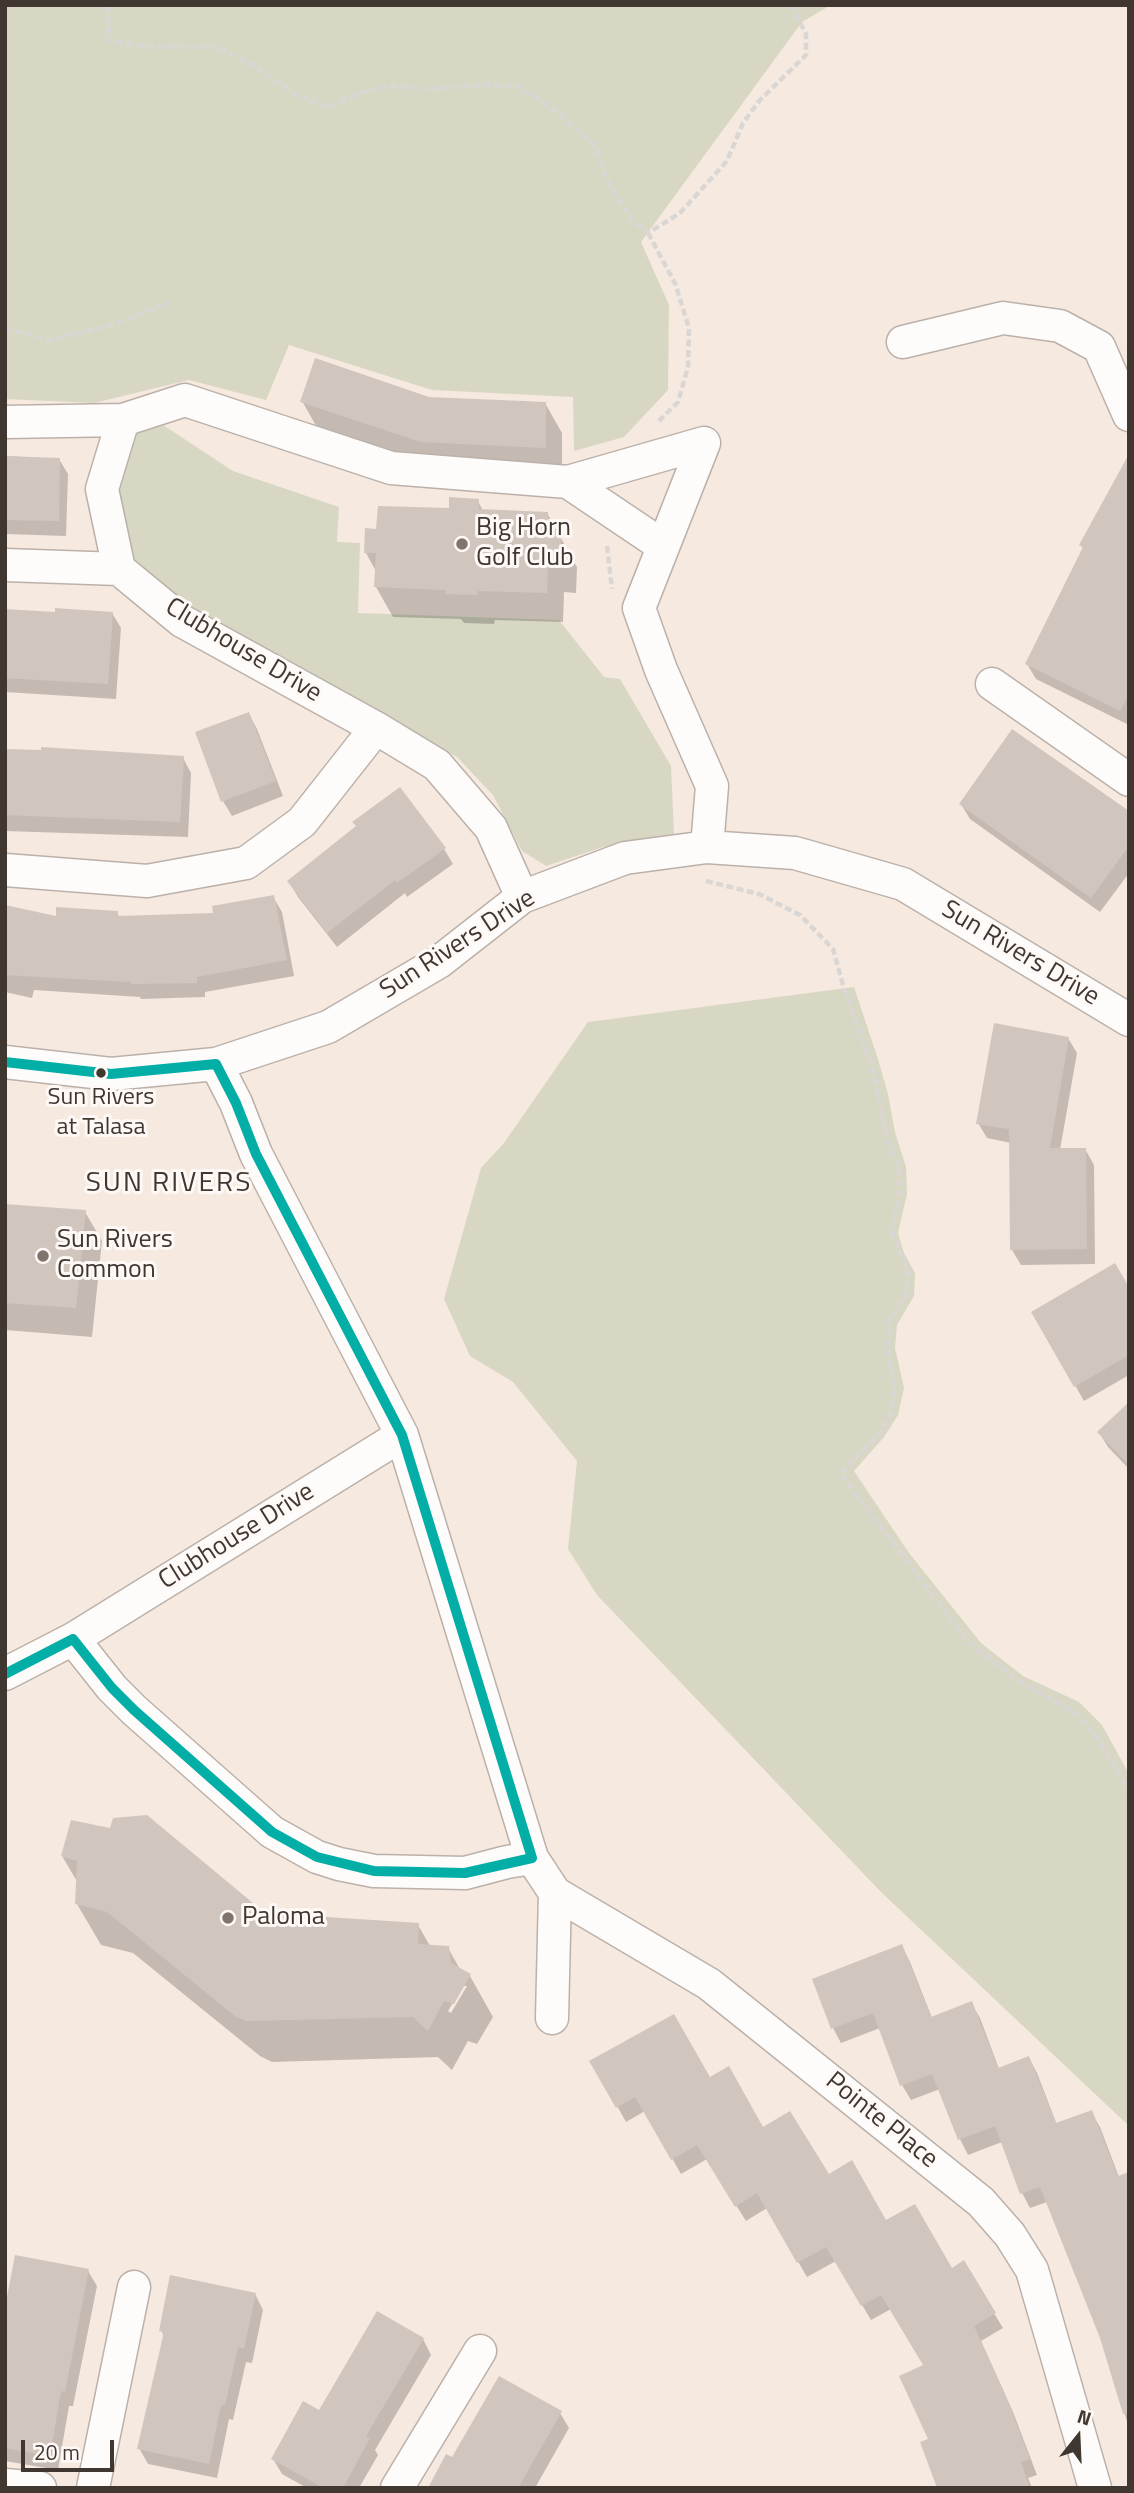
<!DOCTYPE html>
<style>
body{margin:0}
#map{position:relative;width:1134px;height:2493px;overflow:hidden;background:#f6e9df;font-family:"Titillium Web",sans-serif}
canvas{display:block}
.frame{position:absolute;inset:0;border:7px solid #3f3730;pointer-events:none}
.north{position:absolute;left:1043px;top:2402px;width:70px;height:70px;-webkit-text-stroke:5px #fef9f6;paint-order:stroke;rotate:18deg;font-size:19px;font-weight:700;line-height:28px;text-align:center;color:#3f3730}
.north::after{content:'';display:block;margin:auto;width:24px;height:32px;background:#3f3730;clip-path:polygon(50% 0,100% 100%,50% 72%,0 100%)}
.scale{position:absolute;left:21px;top:2440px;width:93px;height:32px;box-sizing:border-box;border:4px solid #3f3730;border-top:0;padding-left:9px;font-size:21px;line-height:24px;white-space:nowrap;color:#3f3730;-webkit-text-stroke:5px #fef9f6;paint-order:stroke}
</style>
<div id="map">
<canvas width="1134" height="2493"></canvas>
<div class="frame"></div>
<div class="north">N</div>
<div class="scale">20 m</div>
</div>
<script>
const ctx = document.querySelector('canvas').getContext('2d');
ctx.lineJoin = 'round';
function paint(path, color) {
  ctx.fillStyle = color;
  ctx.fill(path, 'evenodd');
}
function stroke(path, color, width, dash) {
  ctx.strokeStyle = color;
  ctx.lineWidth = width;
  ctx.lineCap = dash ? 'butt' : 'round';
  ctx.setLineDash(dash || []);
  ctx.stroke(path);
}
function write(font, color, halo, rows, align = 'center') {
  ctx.font = font + ' "Titillium Web",sans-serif';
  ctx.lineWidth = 6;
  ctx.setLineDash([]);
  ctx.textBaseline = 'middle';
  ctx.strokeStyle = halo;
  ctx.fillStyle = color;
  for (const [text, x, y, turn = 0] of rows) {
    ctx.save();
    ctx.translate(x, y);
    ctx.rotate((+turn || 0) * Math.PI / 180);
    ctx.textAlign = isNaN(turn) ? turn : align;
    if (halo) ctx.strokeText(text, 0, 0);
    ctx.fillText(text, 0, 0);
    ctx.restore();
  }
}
paint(new Path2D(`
 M5 5H831L802 22 641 242 669 305 668 390 624 437 574 451 573 397 432 390 289 345 266 400 189 380 94 403 5 399Z
 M157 421 233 471 339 507 337 542 360 543 358 613 559 620 604 677 620 679 671 766 674 834 603 847 546 866 522 851 493 795 457 757 195 614 131 560 114 509 120 462 131 436Z
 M854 987 878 1059 888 1094 895 1132 906 1167 907 1194 898 1233 904 1253 915 1273 914 1296 897 1325 895 1348 904 1388 898 1415 884 1437 854 1471 909 1553 981 1643 1023 1676 1079 1702 1102 1725 1129 1774V2126L881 1892 597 1595 568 1549 577 1461 513 1382 470 1356 444 1299 481 1168 504 1143 588 1022Z`), '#d8d7c4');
paint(new Path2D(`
 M428 399 545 403 562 433V477L439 471 319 431 302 401Z
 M5 456 59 459 68 474 66 536 5 534Z
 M1129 464V725L1036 679 1027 664 1084 550 1081 545Z
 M478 501 483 511 547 513 577 567 576 593 564 592 563 622 495 620 494 624 464 623 461 619 393 617 376 587 377 573 366 553 367 530 378 531Z
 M5 610 56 614 112 613 121 628 116 699 5 692Z
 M249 714 257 729 283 796 232 816 223 801Z
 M5 751 183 758 191 773 188 837 5 831Z
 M961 804 1129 813V873L1100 912 970 819Z
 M444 849 453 864 407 897 405 893 337 947 298 897 289 882Z
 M273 897 282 912 294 976 205 992V997L141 999 140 997 34 990 32 998 5 992V906L57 918 117 912 120 918 216 915Z
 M1068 1038 1077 1053 1060 1150 1085 1149 1094 1165 1095 1264 1021 1265 1012 1250 1011 1143 987 1138 978 1123Z
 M5 1206 85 1212 102 1241 92 1337 5 1330Z
 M1129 1291V1375L1084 1401 1033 1312Z
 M1129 1404V1469L1108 1447 1099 1432Z
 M62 1856 265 1915 418 1925 430 1946 448 1948 461 1971 470 1976 493 2017 477 2044 468 2041 452 2070 438 2057 272 2062 260 2056 133 1953 101 1945 77 1904 78 1883ZM463 1986H467L451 2013 448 2011Z
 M902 1947 910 1962 932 2018 971 2003 980 2018 999 2069 1029 2058 1037 2073 1057 2125 1091 2112 1100 2127 1119 2177 1129 2174V2428L1101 2338 1047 2202 1030 2208 1022 2193 1002 2142 968 2155 960 2139 940 2089 911 2100 902 2085 880 2028 841 2043 833 2028Z
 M592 2061 709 2079 763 2129 951 2270 963 2263 1003 2328 981 2341 1013 2412 1037 2475 1028 2478 1032 2488H939L930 2440 925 2366 891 2309 871 2320 836 2261 807 2277 767 2208 746 2221 707 2159 681 2174 645 2111 626 2122Z
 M88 2271 97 2286 73 2406H69L58 2470 5 2461V2310Z
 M255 2294 263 2310 252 2363 246 2362 233 2420 229 2419 217 2478 148 2464 139 2448 164 2336 161 2330Z
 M423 2339 431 2355 375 2450 378 2455 359 2488H307L282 2474 273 2459 319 2412Z
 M560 2413 569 2428 535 2488H430L453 2459Z`), '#0003');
paint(new Path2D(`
 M315 358 429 397 546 402V448L421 442 300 402Z
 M1129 454V694L1120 711 1025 664 1083 547 1079 545Z
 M5 456 60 458 59 521 5 520Z
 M449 497 479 499V509L548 512V535H561L560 564 548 563 547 593 478 591V595L445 594 446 590 374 587 376 553H364L365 528 376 529 378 506 449 508Z
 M55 608 113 612 108 684 5 678V609L55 612Z
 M249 712 276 781 221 802 195 732Z
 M1012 729 1129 811V846L1091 898 959 804Z
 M41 747 184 756 180 822 5 815V749L41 750Z
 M400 787 446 848 397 883 395 880 327 933 287 881 356 826 352 822Z
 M274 895 287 960 197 977V983L131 984V982L5 975V905L56 916V907L118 911V916L213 913 212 906Z
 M994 1023 1069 1037 1050 1148H1086L1087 1249 1010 1250 1009 1129 976 1124Z
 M5 1204 86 1210 76 1308 5 1303Z
 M1115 1263 1129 1287V1355L1074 1387 1031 1312Z
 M1129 1402V1465L1097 1432Z
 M147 1815 265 1913 419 1923 418 1944 449 1946 451 1963 471 1974 454 2004 444 2001 428 2031 413 2017 247 2021 235 2016 107 1912 75 1904 77 1861 61 1856 71 1820 110 1828 113 1818Z
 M902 1944 931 2017 972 2001 998 2068 1029 2056 1056 2123 1092 2110 1118 2176 1129 2172V2413L1123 2414 1100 2338 1040 2187 1020 2194 995 2126 958 2140 932 2074 900 2086 873 2013 831 2029 812 1979Z
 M674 2014 710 2077 729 2066 763 2127 790 2111 829 2174 852 2160 886 2220 915 2204 952 2268 964 2260 996 2313 974 2326 1005 2394 1030 2459 1021 2462 1030 2488H937L920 2442 928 2439 899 2376 923 2365 881 2295 861 2306 826 2247 797 2263 757 2193 735 2207 697 2145 671 2160 635 2097 616 2108 589 2061Z
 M15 2255 89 2269 65 2392 61 2391 50 2456 5 2448V2307Z
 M170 2275 256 2293 244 2348 238 2347 225 2405H221L209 2464 137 2449 164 2332 159 2331Z
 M377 2311 424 2338 366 2436 370 2438 343 2488H324L271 2459 303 2401 319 2410Z
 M499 2376 562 2411 518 2488H428L446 2454 452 2457Z`), '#d1c6be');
const minor = new Path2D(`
 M903 342 1003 318 1060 326 1099 347 1129 415
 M123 420 102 489 119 569 182 621 376 728 437 765 491 828 522 897
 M5 422 123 420 185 400 391 468 568 482 704 443
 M704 443 639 608 661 670 712 786 707 847
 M568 482 663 546
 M5 565 119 569
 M992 684 1129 780
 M5 870 147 881 246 863 302 822 376 728
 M5 1062 111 1074 216 1064 328 1027 439 962 522 897 625 858 707 847 795 853 903 884 1129 1020
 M216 1064 236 1103 256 1154 402 1435 532 1858 555 1893 709 1984 981 2202 1010 2235 1032 2270 1095 2488
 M73 1639 112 1688 134 1710 272 1832 317 1857 339 1864 374 1871 465 1873 507 1862 532 1858
 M5 1674 73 1639 402 1435
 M552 2018 555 1893
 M5 2485 40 2488
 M93 2488 134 2287
 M397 2488 480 2351`);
stroke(minor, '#bbb1aa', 35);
stroke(new Path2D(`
 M108 5 109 40 149 47H217L257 67 295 94 330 107 359 93 390 86 429 89 482 85 517 86 557 112 593 143 609 184 632 220 648 233 680 213 727 161 743 123 760 100 806 55V34L791 5
 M648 233 675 283 689 328 688 367 678 402 658 422
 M5 329 49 340 116 324 170 302
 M607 546 612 589
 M706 881 759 894 800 915 833 949 843 985 871 1063 888 1142 899 1167V1195L892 1232 908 1273 906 1295 889 1322 888 1353 895 1391 890 1415 878 1436 840 1473 969 1643 1020 1682 1077 1714 1099 1741 1124 1782 1129 1786`), '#dad6d4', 4.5, [7, 3.5]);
stroke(minor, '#fefcfa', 32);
stroke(new Path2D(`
 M5 1062 111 1074 216 1064
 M216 1064 236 1103 256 1154 402 1435 532 1858
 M73 1639 112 1688 134 1710 272 1832 317 1857 374 1871 465 1873 532 1858
 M5 1674 73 1639`), '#03aea6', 10);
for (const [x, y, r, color] of [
 [462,544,7,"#7f756d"],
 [101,1073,6,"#3f3730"],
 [43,1256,7,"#7f756d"],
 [228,1918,7,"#7f756d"]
]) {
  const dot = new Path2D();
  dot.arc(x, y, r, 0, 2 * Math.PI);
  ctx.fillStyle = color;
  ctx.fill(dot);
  stroke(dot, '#fef9f6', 2.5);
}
write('24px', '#3f3730', '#fef9f6', [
 ["Sun Rivers",101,1098],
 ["at Talasa",101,1128]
]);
write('26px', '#3f3730', '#fef9f6', [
 ["Big Horn",476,529],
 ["Golf Club",476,559],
 ["Sun Rivers",57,1241],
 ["Common",57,1271],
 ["Paloma",242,1918]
], 'left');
write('26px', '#3f3730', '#fef9f6', [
 ["Clubhouse Drive",243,651,31],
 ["Sun Rivers Drive",458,945,-33],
 ["Sun Rivers Drive",1020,954,31],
 ["Clubhouse Drive",237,1537,-32],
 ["Pointe Place",881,2121,39]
]);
ctx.letterSpacing = '2px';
write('28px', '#3f3730', '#fef9f6', [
 ["SUN RIVERS",169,1184]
]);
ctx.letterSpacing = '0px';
</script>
